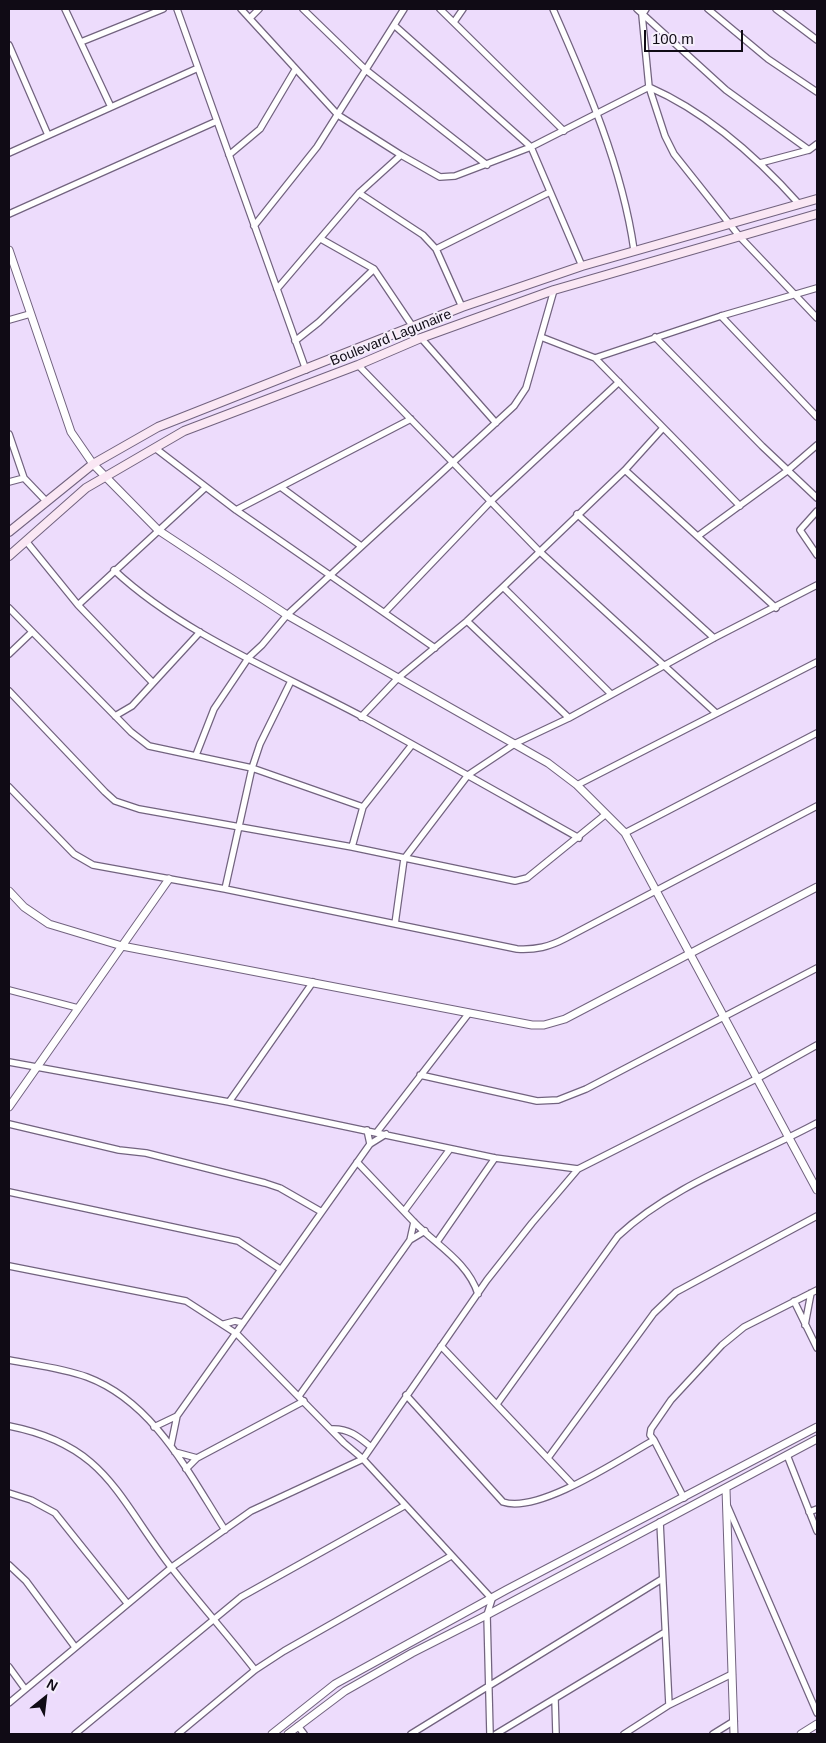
<!DOCTYPE html>
<style>
body{margin:0}
#map{position:relative;width:826px;height:1743px;overflow:hidden;background:#eddcfc;font-family:Helvetica,sans-serif}
canvas{display:block}
.frame{position:absolute;inset:0;border:10px solid #100b15;pointer-events:none}
.north{position:absolute;left:20px;top:1673px;width:50px;height:50px;-webkit-text-stroke:4px #f5eefb;paint-order:stroke;rotate:29deg;font-size:14px;font-weight:700;line-height:20px;text-align:center;color:#100b15}
.north::after{content:'';display:block;margin:auto;width:18px;height:22px;background:#100b15;clip-path:polygon(50% 0,100% 100%,50% 72%,0 100%)}
.scale{position:absolute;left:644px;top:30px;width:99px;height:22px;box-sizing:border-box;border:2px solid #100b15;border-top:0;padding-left:6px;font-size:15px;line-height:18px;white-space:nowrap;color:#100b15;-webkit-text-stroke:4px #f5eefb;paint-order:stroke}
</style>
<div id="map">
<canvas width="826" height="1743"></canvas>
<div class="frame"></div>
<div class="north">N</div>
<div class="scale">100 m</div>
</div>
<script>
const ctx = document.querySelector('canvas').getContext('2d');
ctx.lineJoin = 'round';
function stroke(path, color, width, dash) {
  ctx.strokeStyle = color;
  ctx.lineWidth = width;
  ctx.lineCap = dash ? 'butt' : 'round';
  ctx.setLineDash(dash || []);
  ctx.stroke(path);
}
function write(font, color, halo, rows, align = 'center') {
  ctx.font = font + ' Helvetica,sans-serif';
  ctx.lineWidth = 4;
  ctx.setLineDash([]);
  ctx.textBaseline = 'middle';
  ctx.strokeStyle = halo;
  ctx.fillStyle = color;
  for (const [text, x, y, turn = 0] of rows) {
    ctx.save();
    ctx.translate(x, y);
    ctx.rotate((+turn || 0) * Math.PI / 180);
    ctx.textAlign = isNaN(turn) ? turn : align;
    if (halo) ctx.strokeText(text, 0, 0);
    ctx.fillText(text, 0, 0);
    ctx.restore();
  }
}
const minor = new Path2D(`
 M65 9 111 107
 M177 9 306 370
 M241 9 338 115 401 155 440 177 455 176 531 147 649 87C706 112 758 158 799 204
 M303 9 366 70 487 165
 M440 9 564 131
 M553 9C587 86 622 166 634 250
 M637 9 726 90 809 150
 M646 9 642 15 649 87 665 136 674 154 740 237 817 318
 M708 9 768 59 817 92
 M776 9 817 40
 M250 18 259 9
 M454 22 463 9
 M394 25 531 147 582 266
 M81 42 163 9
 M9 45 48 135
 M9 153 198 68
 M229 155 260 129 295 70
 M760 163 809 150 817 144
 M359 193 423 235 436 249 462 307
 M9 214 217 121
 M254 226 317 147 404 9
 M321 239 374 269 413 327
 M436 249 550 192
 M277 289 359 193 401 155
 M721 316 817 417
 M9 320 30 314
 M541 337 595 358 740 506
 M655 337 762 446 817 498
 M421 338 496 423
 M295 341 319 322 374 269
 M595 358 721 316 817 288
 M358 365 539 551 716 713
 M9 434 24 478 46 501
 M155 448 236 510 435 648
 M625 470 776 608
 M9 482 24 478
 M282 488 361 546
 M236 510 411 419
 M817 511 800 530 817 555
 M577 514 714 638
 M698 536 787 471 817 445
 M26 541 78 605 153 683
 M114 570C181 633 280 673 361 716 434 756 506 797 579 838
 M503 587 611 694
 M78 605 206 487
 M9 608 131 732 149 746 252 768 363 807
 M385 612 491 501 619 382
 M467 621 569 718
 M9 654 32 632
 M9 691 105 792 115 801 139 809 352 847 515 881 527 878 606 814
 M115 716 132 706 200 632
 M361 717 398 678 467 621 503 587 625 470 663 428
 M196 755 214 709 249 657 262 645 287 615 514 406 526 388 554 290
 M577 785 817 662
 M9 787 74 854 93 865 225 889 517 949C536 950 549 947 566 938L817 806
 M625 833 817 733
 M352 847 363 807 411 746
 M225 889 252 768 260 744 291 681
 M395 924 404 859 468 775 516 743 569 718 714 638 817 585
 M9 990 78 1008
 M9 1062 229 1102 495 1158 578 1169 758 1078 817 1045
 M420 1075 537 1101 558 1100 586 1089 817 968
 M229 1102 313 982
 M9 1124 119 1150 146 1153 265 1183 280 1188 320 1211
 M367 1130 370 1144
 M377 1132 469 1013
 M357 1162C376 1182 395 1202 414 1222 436 1245 468 1262 478 1294
 M9 1192 238 1241 280 1269
 M405 1210 450 1149
 M410 1240 425 1231
 M437 1242 495 1158
 M9 1266 186 1301 237 1334 344 1443 363 1459 492 1599 487 1615 490 1734
 M794 1301 817 1348
 M224 1324 235 1321 243 1323
 M805 1325 811 1293
 M441 1346 573 1485
 M9 1360C35 1365 62 1368 87 1377 154 1402 189 1474 225 1530
 M406 1395 503 1502C539 1514 620 1459 654 1440L650 1435 651 1429 671 1400 722 1345 744 1327 817 1290
 M299 1396 410 1240 414 1222
 M497 1404 618 1236C672 1185 752 1158 817 1123
 M9 1426C106 1445 117 1497 171 1567 198 1602 228 1635 255 1670
 M154 1427 177 1416 370 1144 386 1134
 M331 1429C348 1428 358 1436 371 1447
 M654 1440 684 1498
 M171 1445 177 1416
 M175 1452 197 1458 304 1401
 M787 1455 817 1531
 M548 1458 654 1313 676 1292 817 1216
 M186 1469 197 1458
 M9 1493 31 1500 55 1513 127 1603
 M727 1505 817 1713
 M809 1512 817 1509
 M660 1522 669 1705
 M9 1565 26 1581 75 1647
 M9 1667 25 1689
 M555 1699 556 1734
 M9 1703 172 1567 251 1511 363 1459 487 1280 532 1223 578 1169
 M298 1726 304 1734
 M75 1734 241 1597 404 1506
 M178 1734 255 1670 284 1651 451 1556
 M411 1734 662 1579
 M496 1734 665 1632
 M624 1734 669 1705 732 1674
 M713 1734 734 1721`);
const tertiary = new Path2D(`
 M9 250 71 432 93 464 158 530 287 615 548 763 577 785 625 833 817 1190
 M9 891 24 907 49 924 122 946 532 1025H544L565 1019 817 887
 M9 1107 169 879
 M726 1489 734 1734
 M272 1734 335 1684 506 1590 817 1427
 M288 1734 345 1691 412 1653 487 1615 817 1439
 M801 1734 817 1724`);
const secondary = new Path2D(`
 M9 532 93 464 158 427 462 307 582 266 817 199
 M9 556 86 488 184 431 358 365 421 338 554 290 817 214`);
stroke(minor, '#72637f', 8);
stroke(tertiary, '#72637f', 9);
stroke(secondary, '#72637f', 10);
stroke(minor, '#fff', 5.5);
stroke(tertiary, '#fff', 7);
stroke(secondary, '#fae7f4', 8);
write('14px', '#100b15', '#f5eefb', [
 ["Boulevard Lagunaire",391,338,-22]
]);
</script>
